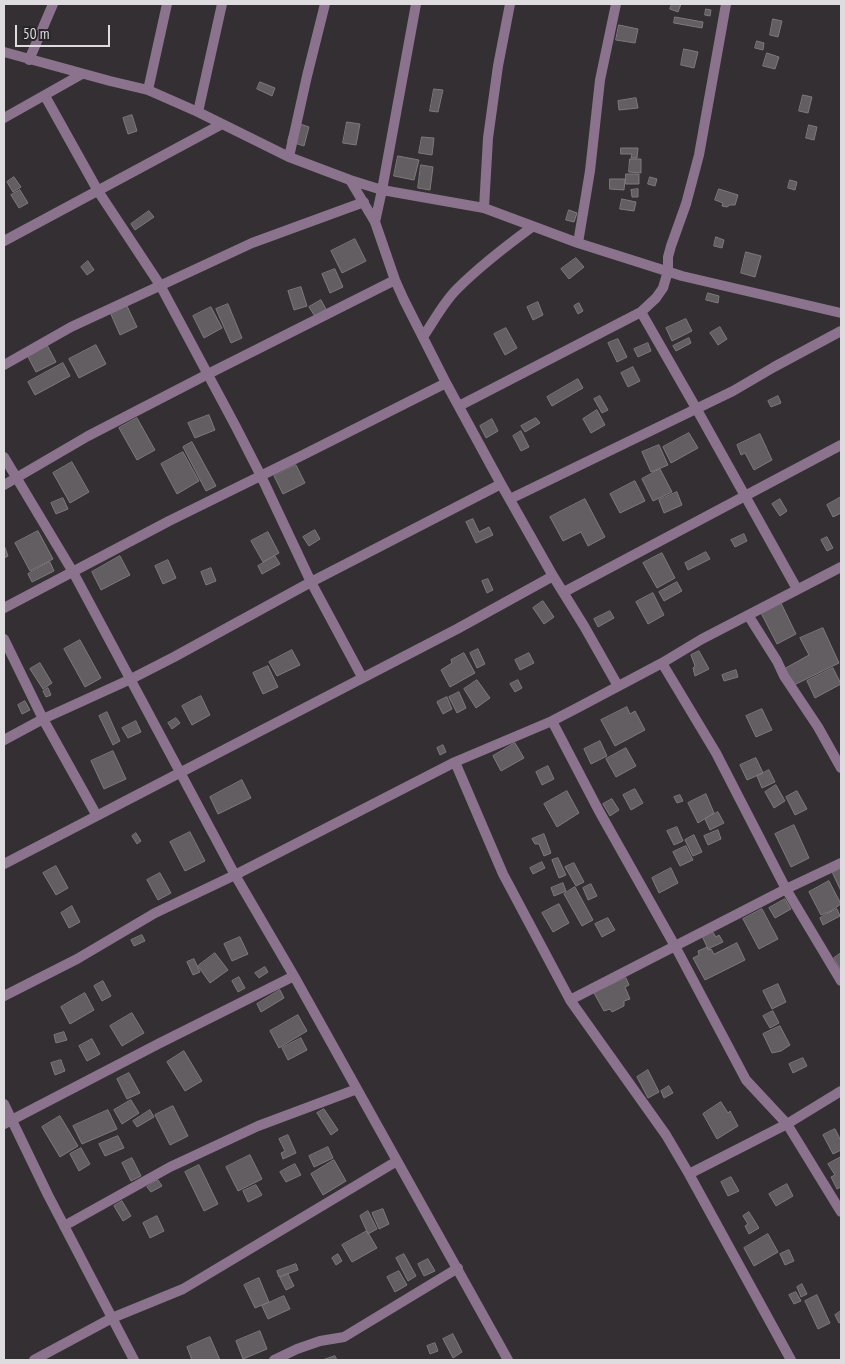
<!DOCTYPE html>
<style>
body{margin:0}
#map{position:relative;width:845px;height:1364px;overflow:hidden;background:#332f33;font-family:"PT Sans Narrow",sans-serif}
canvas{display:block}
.frame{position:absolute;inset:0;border:5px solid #dedcde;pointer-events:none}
.scale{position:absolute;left:15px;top:25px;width:95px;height:22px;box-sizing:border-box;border:2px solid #dedcde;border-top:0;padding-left:6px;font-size:15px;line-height:18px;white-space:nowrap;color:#dedcde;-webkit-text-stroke:4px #292629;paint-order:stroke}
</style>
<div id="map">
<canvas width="845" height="1364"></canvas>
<div class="frame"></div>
<div class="scale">50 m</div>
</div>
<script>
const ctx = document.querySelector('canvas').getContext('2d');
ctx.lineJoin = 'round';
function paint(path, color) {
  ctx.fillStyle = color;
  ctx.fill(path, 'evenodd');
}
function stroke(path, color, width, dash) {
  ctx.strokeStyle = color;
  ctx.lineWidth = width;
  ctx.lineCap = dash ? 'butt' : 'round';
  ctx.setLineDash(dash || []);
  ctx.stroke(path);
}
const building = new Path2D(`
 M672 4H681L678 12 670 9Z
 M706 9 711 10 710 16 705 15Z
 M675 17 703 22 702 28 674 23Z
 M773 19 782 21 778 37 770 35Z
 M619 25 638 29 635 43 616 40Z
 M757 41 764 43 763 50 755 48Z
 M684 49 698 52 694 68 681 65Z
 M767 53 779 57 775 69 763 66Z
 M260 82 275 88 272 96 257 89Z
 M434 89 443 90 438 112 430 111Z
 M803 95 812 97 808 113 799 111Z
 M636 98 638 108 619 110 618 101Z
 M132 115 137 131 128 134 123 118Z
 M294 122 309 127 304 146 288 141Z
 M347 122 360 124 356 145 343 143Z
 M809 125 817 127 814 140 806 138Z
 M422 137 434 138 432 155 419 153Z
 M621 148H638L637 158H631L632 154H621Z
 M398 156 419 160 414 180 394 176Z
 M630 159H641V173L629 172Z
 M421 165 433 167 430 190 418 188Z
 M626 174H639V184H626Z
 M14 177 21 187 13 192 7 182Z
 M650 177 657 179 655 186 648 184Z
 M610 179H625L624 190 610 189Z
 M790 180 797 182 795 190 788 188Z
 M638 189V197H632L631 190Z
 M719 189 738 195 735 205H730L727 207 722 206 723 203 715 200Z
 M20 190 28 203 19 208 11 195Z
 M622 199 636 202 634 211 620 209Z
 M569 210 577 213 574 222 566 220Z
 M149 211 154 217 135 230 131 224Z
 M716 237 724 240 722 248 714 246Z
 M355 239 366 261 342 273 331 251Z
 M746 252 761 256 755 277 741 273Z
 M576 258 584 267 569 279 561 269Z
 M88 261 94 270 87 275 81 267Z
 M335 269 343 287 330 293 322 274Z
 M301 287 307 306 294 310 288 291Z
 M708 293 719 296 718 303 706 300Z
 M321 300 327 311 316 318 309 307Z
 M538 302 543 315 533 320 527 307Z
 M579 303 583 311 578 314 574 306Z
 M126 304 137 327 120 335 110 312Z
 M228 304 242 338 231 343 216 309Z
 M211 307 222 328 204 338 193 316Z
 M686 319 692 331 672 341 666 328Z
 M720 327 727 339 718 345 710 333Z
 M506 328 517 348 505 355 494 334Z
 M689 338 691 343 676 351 673 346Z
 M618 339 627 357 617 362 608 343Z
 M648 343 651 351 638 357 634 349Z
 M47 345 56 362 36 372 27 355Z
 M96 345 106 364 79 378 69 359Z
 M63 363 70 376 35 395 28 382Z
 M633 367 640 381 628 387 621 373Z
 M578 379 583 388 552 406 547 397Z
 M600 396 608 410 602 413 594 399Z
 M778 396 781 403 771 407 768 401Z
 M597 410 605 425 591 433 583 419Z
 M209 415 215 430 195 438 188 423Z
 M137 418 155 450 137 460 119 428Z
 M536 418 540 423 525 432 521 426Z
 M492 419 498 431 486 438 480 426Z
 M521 431 529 447 521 451 513 436Z
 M689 433 698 448 671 463 663 447Z
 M760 434 772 460 754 470 745 453 741 455 737 445Z
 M192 442 216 486 206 491 183 447Z
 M659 445 668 465 651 472 642 452Z
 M183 452 199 481 177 494 161 464Z
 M72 462 89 492 70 503 53 473Z
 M296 465 305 483 283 494 274 476Z
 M660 469 672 492 653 501 642 479Z
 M635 481 645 501 620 513 610 494Z
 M677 492 682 505 664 513 659 500Z
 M841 497V513L833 517 827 505Z
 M63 498 68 509 56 514 51 503Z
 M585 499 605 537 588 546 581 532 563 541 550 517Z
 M780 499 787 511 780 516 772 504Z
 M473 519 479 532 489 527 493 535 476 543 466 522Z
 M315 530 320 539 309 546 303 537Z
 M38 531 53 559 30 571 15 543Z
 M268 532 279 553 263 562 251 541Z
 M744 534 747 541 735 547 731 540Z
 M827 537 833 548 827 551 821 540Z
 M4 545 8 556 4 558Z
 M706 552 710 559 688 570 685 563Z
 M662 553 675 578 657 588 643 563Z
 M120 556 130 575 101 590 92 572Z
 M275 556 280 564 262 574 258 566Z
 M168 560 176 578 163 584 155 566Z
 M50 562 54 571 32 582 28 574Z
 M211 568 216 581 206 585 201 572Z
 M488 579 493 590 487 593 482 581Z
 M677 582 682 591 664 601 659 592Z
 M653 593 664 615 648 624 636 602Z
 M543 601 554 617 544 624 533 608Z
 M780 601 796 634 777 644 760 611Z
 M610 611 614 618 598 627 594 619Z
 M823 628 839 663 792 686 784 669 809 655 800 638Z
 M80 640 101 678 85 687 64 649Z
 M478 649 485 664 477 668 470 653Z
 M292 650 300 665 277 676 269 662Z
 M699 651 709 669 695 676 693 668 695 666 691 655Z
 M464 653 475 673 450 687 441 670 452 663 451 660Z
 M529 653 534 663 520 670 515 660Z
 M40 663 52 683 43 689 30 669Z
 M268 666 278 687 263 694 253 673Z
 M833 668 841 684 815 698 807 681Z
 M736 670 738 677 724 681 722 675Z
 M477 680 490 698 476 708 464 689Z
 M518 680 522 688 515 692 510 684Z
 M48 688 51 695 46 697 43 691Z
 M459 692 466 708 457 713 449 697Z
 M201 696 210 715 192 725 182 706Z
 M447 697 452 709 443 714 437 702Z
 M25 701 30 710 22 714 18 705Z
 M627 707 630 714 635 711 645 730 615 746 601 720Z
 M762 709 772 730 756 737 746 716Z
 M107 712 120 741 113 745 99 716Z
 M176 718 180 723 172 729 168 723Z
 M136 721 141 732 128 738 122 728Z
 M600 741 607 756 591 764 584 749Z
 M515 743 524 758 501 771 493 756Z
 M443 745 446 752 440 755 437 748Z
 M626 748 636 766 616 777 606 759Z
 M113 751 126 779 104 789 91 761Z
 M756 758 763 773 747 780 740 765Z
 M548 766 554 779 542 785 536 772Z
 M769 770 775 782 762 788 757 776Z
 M242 780 251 798 218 814 210 797Z
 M776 785 785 801 774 808 765 792Z
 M635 789 643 803 631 810 623 795Z
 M567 791 579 813 557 827 544 804Z
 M797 791 807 809 795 815 786 797Z
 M706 794 714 813 698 823 688 803Z
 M680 795 683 801 677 803 674 797Z
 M612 799 619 810 610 816 603 804Z
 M718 812 724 823 710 830 705 819Z
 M794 825 809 858 791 867 775 834Z
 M677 827 683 841 674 845 667 831Z
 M718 830 721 839 708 845 704 836Z
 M190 832 205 861 185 871 170 842Z
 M136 833 141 841 137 844 132 836Z
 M544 834 551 853 544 856 539 844H535L532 839Z
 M694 835 702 852 693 856 685 840Z
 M686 846 693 860 680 866 673 852Z
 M558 858 566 875 559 878 552 860Z
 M542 862 545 868 533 874 530 868Z
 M574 863 584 882 576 886 565 867Z
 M56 866 68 888 56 895 43 873Z
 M671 868 678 883 659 893 652 878Z
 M841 868V891L832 872Z
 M160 873 171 893 158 900 147 880Z
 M829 881 841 904 831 911 821 915 809 892Z
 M563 883 566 891 554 896 551 888Z
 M591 884 597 896 588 900 583 888Z
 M575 887 593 920 582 926 564 894Z
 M785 899 791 909 775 918 769 908Z
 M559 904 569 923 553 932 542 913Z
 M72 906 80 922 69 928 61 913Z
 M762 909 778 939 759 949 743 919Z
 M837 909 840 916 823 925 820 918Z
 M608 918 615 930 602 937 595 924Z
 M712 931 716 937 719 935 723 942 708 949 702 936Z
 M142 935 145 941 134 946 131 940Z
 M240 937 248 954 232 961 224 944Z
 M737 943 745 960 705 980 693 958 699 955 698 951 707 947 708 950 711 949 714 954Z
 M215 953 228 970 210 983 198 966Z
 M841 953V968L840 969 834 958Z
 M194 959 200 972 193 975 187 962Z
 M265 967 268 972 259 978 255 973Z
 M239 977 245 988 238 992 232 981Z
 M626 978 629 985 625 987 630 999 624 1001V1006L612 1012 610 1009 604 1011 594 993Z
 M103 981 111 996 102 1001 94 986Z
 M778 984 786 1002 772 1009 763 991Z
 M280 990 284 998 261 1012 257 1004Z
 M85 993 94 1010 70 1024 61 1007Z
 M773 1011 779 1023 770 1028 763 1016Z
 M132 1013 144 1033 122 1046 110 1026Z
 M298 1015 307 1031 279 1048 270 1031Z
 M780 1026 790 1045 781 1051 772 1053 763 1034Z
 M64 1032 67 1040 56 1043 54 1035Z
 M301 1038 307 1050 288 1060 282 1048Z
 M92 1039 100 1054 87 1061 79 1046Z
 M184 1051 202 1081 185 1091 167 1062Z
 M803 1058 807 1066 793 1073 789 1064Z
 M61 1060 65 1071 55 1075 51 1063Z
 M648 1070 659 1092 648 1098 637 1077Z
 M129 1073 140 1093 127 1099 117 1079Z
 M669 1086 673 1093 664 1098 661 1091Z
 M131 1100 139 1113 122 1124 114 1110Z
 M721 1102 728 1113 730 1111 738 1126 717 1139 703 1114Z
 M173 1106 188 1136 170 1145 155 1115Z
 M324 1109 338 1130 331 1135 317 1113Z
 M108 1110 117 1129 82 1144 73 1126Z
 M150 1110 154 1117 137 1127 133 1121Z
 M60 1116 78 1146 60 1157 42 1127Z
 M835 1129 841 1141V1150L833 1154 823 1135Z
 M288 1135 296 1153 283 1159 281 1153 285 1151 279 1139Z
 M118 1136 124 1148 105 1156 99 1144Z
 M328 1147 333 1158 314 1167 309 1156Z
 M81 1148 90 1164 79 1171 70 1154Z
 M250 1155 262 1179 238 1191 226 1167Z
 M841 1157V1187L837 1189 831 1177 835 1175 828 1164Z
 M132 1158 141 1176 131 1181 122 1163Z
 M334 1160 346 1181 323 1195 311 1174Z
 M295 1164 301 1175 286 1182 280 1172Z
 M199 1165 218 1204 204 1211 185 1172Z
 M731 1177 739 1191 728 1196 721 1182Z
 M158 1180 162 1186 151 1192 147 1187Z
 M787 1184 793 1196 776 1206 769 1194Z
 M256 1185 262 1195 248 1202 243 1191Z
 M122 1201 131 1216 123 1221 114 1206Z
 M383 1209 389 1224 379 1229 372 1213Z
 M368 1211 377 1229 368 1234 360 1216Z
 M749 1212 759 1228 749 1234 745 1226 748 1224 743 1216Z
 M157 1216 164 1231 150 1238 143 1223Z
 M367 1231 377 1248 352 1262 342 1245Z
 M768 1234 778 1252 754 1266 744 1248Z
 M789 1250 794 1261 785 1265 780 1254Z
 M338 1254 342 1261 336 1265 332 1258Z
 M404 1254 416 1276 408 1281 396 1258Z
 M428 1259 435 1271 424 1276 418 1264Z
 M296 1264 298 1270 279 1277 277 1271Z
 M399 1271 407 1285 395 1292 387 1277Z
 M288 1274 294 1286 286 1290 280 1278Z
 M259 1278 269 1302 255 1308 244 1285Z
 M802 1284 807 1294 801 1297 797 1287Z
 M796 1292 801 1301 794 1304 789 1295Z
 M817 1295 830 1323 818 1329 805 1301Z
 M284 1296 290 1309 268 1319 262 1306Z
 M841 1311V1322L839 1323 835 1315Z
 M260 1331 267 1349 243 1359 236 1341Z
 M453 1334 462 1352 453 1358 443 1339Z
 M210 1337 220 1360H192L187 1347Z
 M435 1343 438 1351 430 1354 427 1346Z
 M335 1356 337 1360H323Z`);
paint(building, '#625e62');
stroke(building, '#7d797d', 1);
stroke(new Path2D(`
 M4 52 110 81 148 90 198 112 289 157 350 180 382 190 484 208 578 243 682 276 841 313
 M29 60 53 4
 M148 90 167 4
 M45 96 98 191 160 285 236 427 261 476 311 582 362 677
 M198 112 222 4
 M4 118 82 74
 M289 157 307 76 325 4
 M350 180 375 222 395 280 404 300 446 383 501 484 553 576 584 626 618 686
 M484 208 488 138 498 66 510 4
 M375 222 382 190 416 4
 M4 241 222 124
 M578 243 590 171 600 80 616 4
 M641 312 696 408 797 589
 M423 337C434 321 443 303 457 289 480 266 506 246 532 227
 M4 365 71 327 252 243 364 202
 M459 406 641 312 656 298 663 288 668 271V257L671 246 686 204 699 155 726 4
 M4 457 73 572 235 875 294 976 508 1360
 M4 485 88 436 208 374 395 280
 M510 499 733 391 774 367 841 331
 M564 592 841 445
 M4 608 169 521 303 455 446 383
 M748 615 777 661 784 676 818 727 841 768
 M4 639 43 719 97 816
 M662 663 716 753 786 889 841 981
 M552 721 599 811 675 946 746 1080 787 1124 841 1212
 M4 740 43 719 131 679 174 657 311 582 501 484
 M455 762 503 874 570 1000 666 1135 689 1174 791 1360
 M4 864 457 629 553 576
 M4 996 77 959 155 913 235 875 455 762 552 721 579 707 662 663 702 639 841 567
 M570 1000 786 889 841 863
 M4 1104 48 1195 134 1360
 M4 1124 160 1043 294 976
 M689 1174 787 1124 841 1091
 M64 1226 170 1167 258 1126 357 1089
 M34 1360 112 1318 183 1289 397 1161
 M274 1360 297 1349 320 1341 344 1337 458 1268`), '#8b738d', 10);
</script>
